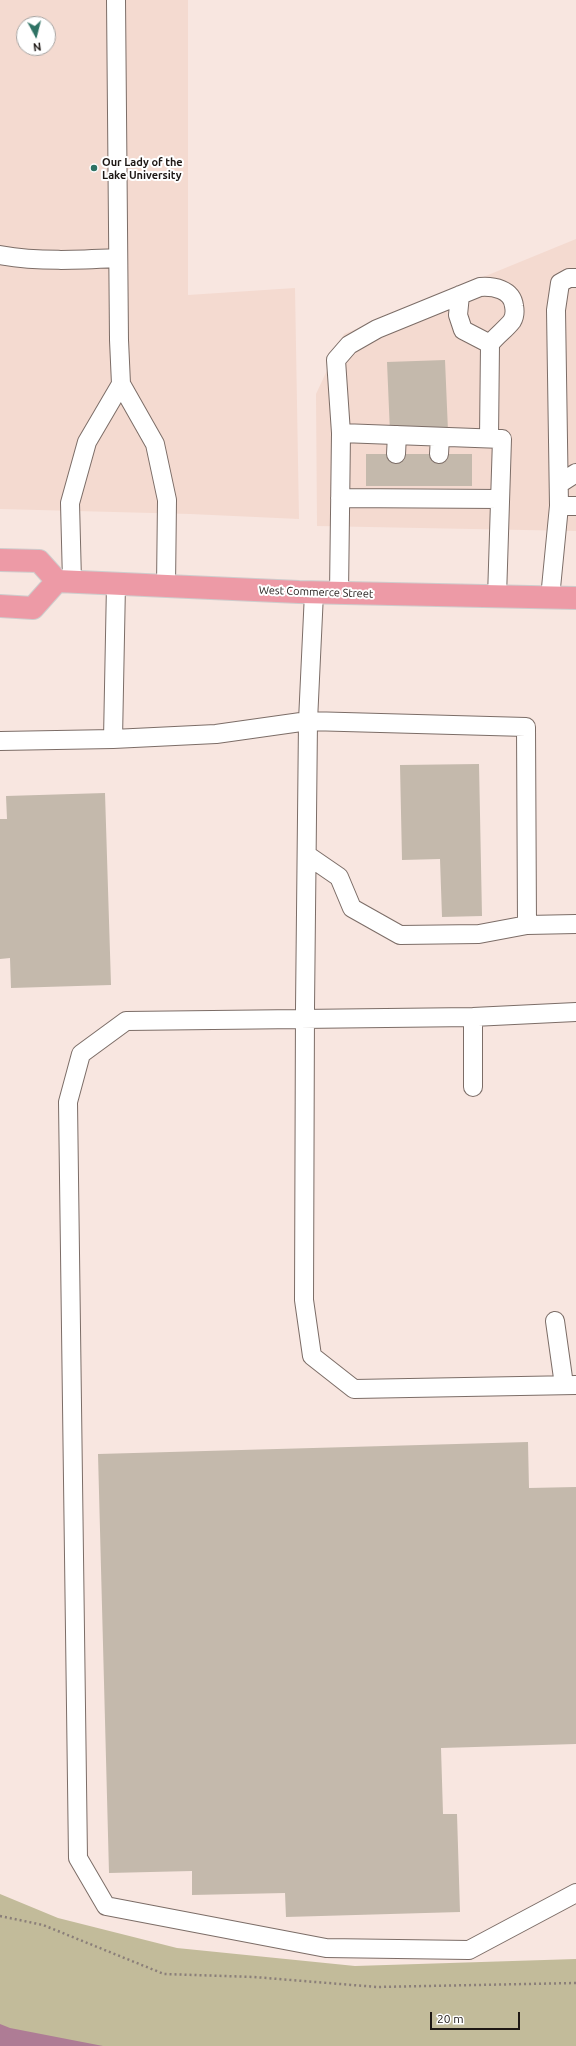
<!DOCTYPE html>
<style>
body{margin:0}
#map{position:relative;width:576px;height:2046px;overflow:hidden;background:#f8e6e0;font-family:Ubuntu,sans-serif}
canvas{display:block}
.north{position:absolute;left:16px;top:16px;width:40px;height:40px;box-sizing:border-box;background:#fff;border:1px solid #a5a3a1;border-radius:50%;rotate:173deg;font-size:11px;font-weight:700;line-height:16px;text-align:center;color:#1e1815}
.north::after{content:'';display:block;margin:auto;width:14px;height:18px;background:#2e7264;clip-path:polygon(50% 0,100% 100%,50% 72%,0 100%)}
.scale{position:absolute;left:430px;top:2012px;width:90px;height:18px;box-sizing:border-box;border:2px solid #1e1815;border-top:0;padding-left:5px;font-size:12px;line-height:14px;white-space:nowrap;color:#1e1815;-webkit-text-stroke:3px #fff;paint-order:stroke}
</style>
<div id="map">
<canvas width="576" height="2046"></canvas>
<div class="north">N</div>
<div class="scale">20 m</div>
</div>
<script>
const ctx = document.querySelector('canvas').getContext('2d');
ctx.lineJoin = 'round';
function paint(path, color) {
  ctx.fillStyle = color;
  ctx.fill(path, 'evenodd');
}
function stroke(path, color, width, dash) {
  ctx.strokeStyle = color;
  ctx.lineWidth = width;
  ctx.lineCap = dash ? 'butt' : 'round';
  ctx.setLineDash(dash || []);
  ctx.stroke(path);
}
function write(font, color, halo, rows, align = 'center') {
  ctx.font = font + ' Ubuntu,sans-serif';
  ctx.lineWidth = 4;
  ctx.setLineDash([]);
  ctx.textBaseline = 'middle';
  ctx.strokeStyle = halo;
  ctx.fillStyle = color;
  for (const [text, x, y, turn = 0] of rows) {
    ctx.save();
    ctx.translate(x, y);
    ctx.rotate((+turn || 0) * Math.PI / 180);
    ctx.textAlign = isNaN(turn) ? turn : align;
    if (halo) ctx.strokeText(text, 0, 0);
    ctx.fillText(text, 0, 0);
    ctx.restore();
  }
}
paint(new Path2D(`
 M0 0H188V295L295 288 299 519 190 514 0 509ZM24 24H48V48H24Z
 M576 239V531L317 526 316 394 344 334Z`), '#f4dad0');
paint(new Path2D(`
 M0 1894 58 1918 177 1948 355 1966 576 1959V2046H0Z`), '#c2bb9a');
paint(new Path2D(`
 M0 2024 10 2028 103 2046H0Z`), '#ae7c95');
paint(new Path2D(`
 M445 360 448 431 390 433 387 362Z
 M366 454H472V486H366Z
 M479 764 482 916 442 917 440 859 402 860 400 765Z
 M105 793 111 985 11 988 10 958 0 959V819H7L6 796Z
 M528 1442 529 1488 576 1487V1744L441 1748 443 1814H457L460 1912 286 1917 285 1893 192 1895V1871L109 1873 98 1454Z`), '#c4b9ac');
const service = new Path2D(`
 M116 0 119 340 121 384 155 444 167 500 166 586
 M0 255C39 262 78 260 118 258
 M460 295 458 315 463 330 490 344
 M341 433 336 360 349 345 377 329 480 287C493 286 512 289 514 306 515 311 515 316 512 321 506 329 496 336 490 344L489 438
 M396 454 397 435
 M439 454 440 437
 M559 484 576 473
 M340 498 500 499
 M559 506 556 310 560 283 569 278H576
 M72 581 70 503 87 442 121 384
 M314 593 308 721 305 1008 304 1300 312 1356 354 1389 576 1385
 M339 593 341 433 502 439 497 597
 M550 598 559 506H576
 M113 739 116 584
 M0 741 113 739 216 734 308 721 526 727 527 925 576 924
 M307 855 339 877 352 908 400 935 479 934 527 925
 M576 1012 473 1017 126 1021 81 1054 68 1102 78 1858 106 1906 326 1948 469 1950 576 1893
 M473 1017V1087
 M555 1321 564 1385`);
const primary = new Path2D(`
 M0 560 39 561 57 581 299 592 576 598
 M0 606 33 608 57 581`);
stroke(service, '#7c6d67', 20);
stroke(primary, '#cecccc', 24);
stroke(new Path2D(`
 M0 1916 43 1925 164 1974 254 1977 377 1987 576 1983`), '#8a7e79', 2.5, [2, 3]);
stroke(service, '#fff', 18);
stroke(primary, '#ed9aa6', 22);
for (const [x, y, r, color] of [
 [94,168,4,"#2e7264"]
]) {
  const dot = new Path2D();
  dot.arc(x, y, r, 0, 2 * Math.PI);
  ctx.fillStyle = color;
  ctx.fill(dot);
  stroke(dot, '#fff', 1.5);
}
write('bold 11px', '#1e1815', '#fff', [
 ["Our Lady of the",102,162],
 ["Lake University",102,175]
], 'left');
write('11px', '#1e1815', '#fff', [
 ["West Commerce Street",316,592,2]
]);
</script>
